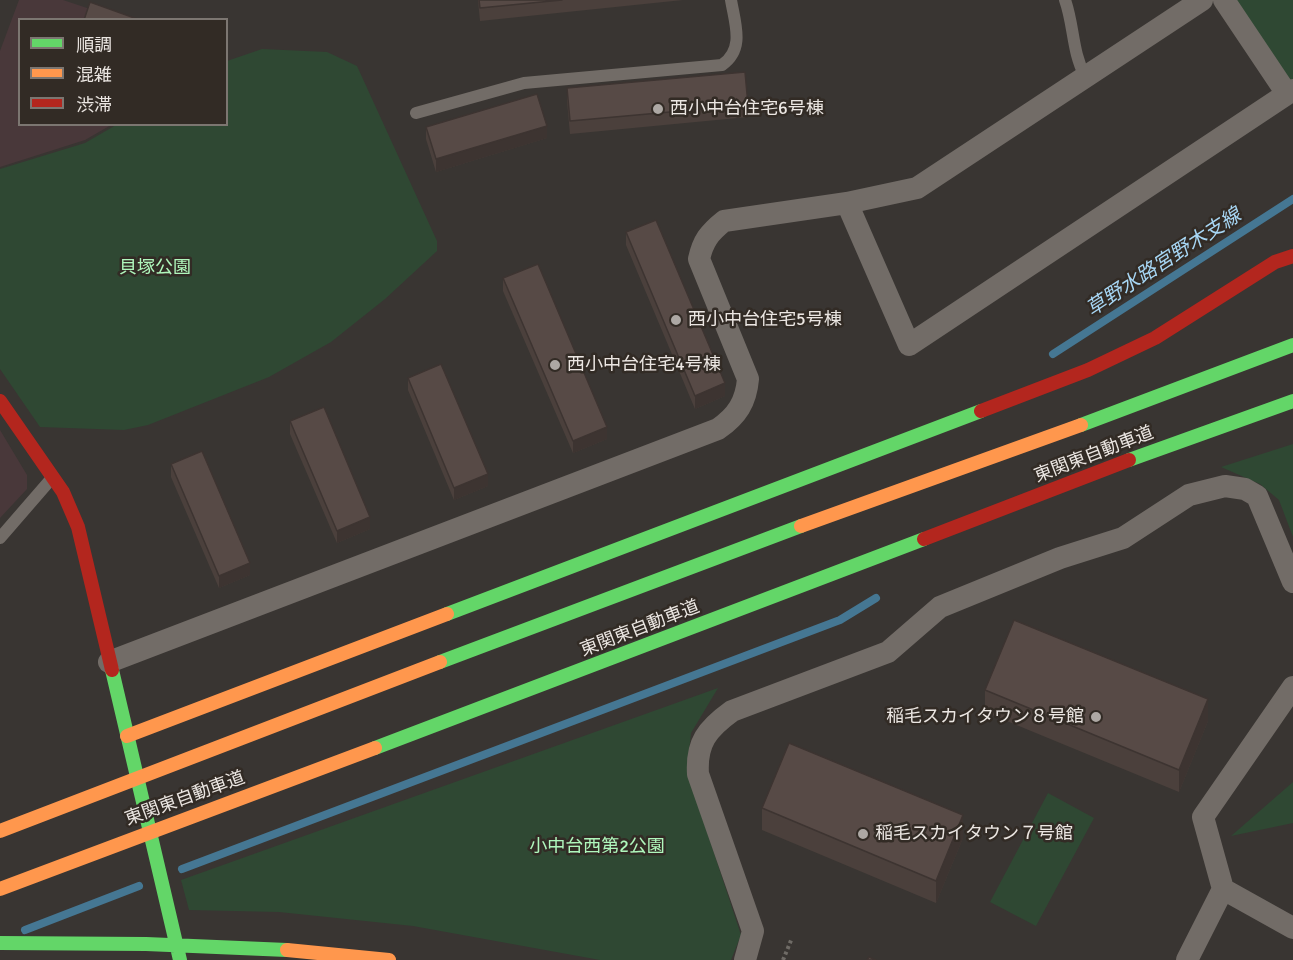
<!DOCTYPE html>
<meta charset="utf-8">
<style>
body{margin:0}
#map{position:relative;width:1293px;height:960px;overflow:hidden;background:#393532;font-family:Signika,"Noto Sans JP",sans-serif}
canvas{display:block}
.legend{position:absolute;left:18px;top:18px;width:210px;height:108px;box-sizing:border-box;background:#322b25;border:2px solid #7c7671;margin:0;padding:8px 10px;list-style:none;font-size:18px;color:#ebe6e2}
.legend li{display:flex;align-items:center;gap:12px;height:30px}
.legend b{width:30px;border:2px solid #7c7671}
</style>
<div id="map">
<canvas width="1293" height="960"></canvas>
<ul class="legend">
<li><b style="height:8px;background:#63d668"></b>順調</li>
<li><b style="height:8px;background:#ff974d"></b>混雑</li>
<li><b style="height:8px;background:#b3261e"></b>渋滞</li>
</ul>
</div>
<script>
const ctx = document.querySelector('canvas').getContext('2d');
ctx.lineJoin = 'round';
function paint(path, color) {
  ctx.fillStyle = color;
  ctx.fill(path, 'evenodd');
}
function stroke(path, color, width, dash) {
  ctx.strokeStyle = color;
  ctx.lineWidth = width;
  ctx.lineCap = dash ? 'butt' : 'round';
  ctx.setLineDash(dash || []);
  ctx.stroke(path);
}
function write(font, color, halo, rows, align = 'center') {
  ctx.font = font + ' Signika,"Noto Sans JP",sans-serif';
  ctx.lineWidth = 5;
  ctx.setLineDash([]);
  ctx.textBaseline = 'middle';
  ctx.strokeStyle = halo;
  ctx.fillStyle = color;
  for (const [text, x, y, turn = 0] of rows) {
    ctx.save();
    ctx.translate(x, y);
    ctx.rotate((+turn || 0) * Math.PI / 180);
    ctx.textAlign = isNaN(turn) ? turn : align;
    if (halo) ctx.strokeText(text, 0, 0);
    ctx.fillText(text, 0, 0);
    ctx.restore();
  }
}
paint(new Path2D(`
 M19 0H63L120 19 20 20V124L111 125 85 140 0 167V51Z
 M0 430 27 475V489L0 518Z`), '#49383a');
paint(new Path2D(`
 M1230 0H1293V83Z
 M262 49 327 52 357 66 437 241V251L385 299 331 342 269 377 148 425 124 430 40 427 0 369V169L85 143 116 125 226 124 227 61Z
 M1293 444V537L1279 500 1260 484 1221 467Z
 M718 688 691 733 687 771 741 935 731 960H600L413 926 279 912 189 910 181 880Z
 M1293 782V823L1231 836Z
 M1048 793 1094 818 1036 926 990 902Z`), '#2f4833');
stroke(new Path2D(`
 M1053 354 1293 199
 M182 869 840 620 876 598
 M25 930 139 886`), '#457793', 8);
stroke(new Path2D(`
 M783 960 792 938`), '#6f6b66', 4, [3, 3]);
stroke(new Path2D(`
 M1065 0C1074 25 1072 52 1085 76
 M416 113 524 83 722 65C745 49 735 24 731 0
 M0 538 52 478`), '#726c67', 12);
stroke(new Path2D(`
 M1224 0 1287 94
 M847 203 909 345 1293 90
 M109 662 718 429C737 416 746 402 748 379L699 259C703 241 709 233 724 221L847 203 917 188 1202 0
 M1223 889 1293 928
 M745 960 753 931 698 774C696 743 707 729 732 711L888 652 940 607 1060 558 1123 538 1189 495 1225 486 1245 489 1257 496 1293 582
 M1187 960 1223 889 1203 817 1293 687`), '#726c67', 22);
stroke(new Path2D(`
 M447 614 981 411
 M112 670 180 960
 M0 943 146 944 287 950`), '#63d668', 14);
stroke(new Path2D(`
 M127 736 447 614
 M287 950 389 960`), '#ff974d', 14);
stroke(new Path2D(`
 M0 401 63 492 78 527 112 670
 M981 411 1088 370 1155 338 1275 262 1293 256`), '#b3261e', 14);
stroke(new Path2D(`
 M1081 425 1293 345
 M1129 460 1293 401
 M440 662 801 526
 M375 748 924 539`), '#63d668', 14);
stroke(new Path2D(`
 M801 526 1081 425
 M0 831 440 662
 M0 889 375 748`), '#ff974d', 14);
stroke(new Path2D(`
 M924 539 1129 460`), '#b3261e', 14);
paint(new Path2D(`
 M478 0H683L480 21Z
 M567 88 748 105V117L570 134 567 101Z
 M426 127 547 138 436 172 426 139Z
 M626 232 725 396 695 409 626 245Z
 M503 278 607 439 573 453 503 291Z
 M408 378 488 486 454 500 408 390Z
 M290 421 370 529 337 543 290 434Z
 M171 464 250 575 219 588 171 477Z
 M985 690 1208 721 1179 792 985 712Z
 M762 808 963 838 936 903 762 830Z`), '#4b403c');
paint(new Path2D(`
 M547 126V138L436 172V159Z
 M725 383V396L695 409V396Z
 M607 427V439L573 453V441Z
 M488 474V486L454 500V488Z
 M370 517V529L337 543V531Z
 M250 563V575L219 588V576Z
 M1208 699V721L1179 792V770Z
 M963 815V838L936 903V881Z`), '#3d3431');
const building = new Path2D(`
 M479 0H562L480 8Z
 M90 2 140 20H84Z
 M745 72 748 105 570 121 567 88Z
 M537 94 547 126 436 159 426 127Z
 M656 220 725 383 695 396 626 232Z
 M538 264 607 427 573 441 503 278Z
 M441 364 488 474 454 488 408 378Z
 M324 407 370 517 337 531 290 421Z
 M202 451 250 563 219 576 171 464Z
 M1014 620 1208 699 1179 770 985 690Z
 M789 743 963 815 936 881 762 808Z
 M869 957 876 960H867Z`);
paint(building, '#574a46');
stroke(building, '#3d3431', 1.5);
for (const [x, y, r, color] of [
 [658,109,6,"#ada8a4"],
 [676,320,6,"#ada8a4"],
 [555,365,6,"#ada8a4"],
 [1096,717,6,"#ada8a4"],
 [863,834,6,"#ada8a4"]
]) {
  const dot = new Path2D();
  dot.arc(x, y, r, 0, 2 * Math.PI);
  ctx.fillStyle = color;
  ctx.fill(dot);
  stroke(dot, '#322b25', 2);
}
write('18px', '#ebe6e2', '#322b25', [
 ["西小中台住宅6号棟",670,109],
 ["西小中台住宅5号棟",688,320],
 ["西小中台住宅4号棟",567,365],
 ["稲毛スカイタウン８号館",1084,717,"right"],
 ["稲毛スカイタウン７号館",875,834]
], 'left');
write('18px', '#aff7bc', '#322b25', [
 ["貝塚公園",155,268],
 ["小中台西第2公園",597,847]
]);
write('18px', '#ebe6e2', '#322b25', [
 ["東関東自動車道",1094,455,-21],
 ["東関東自動車道",640,629,-21],
 ["東関東自動車道",185,799,-20]
]);
write('italic 20px', '#a7d6f4', '#322b25', [
 ["草野水路宮野木支線",1164,263,-33]
]);
</script>
